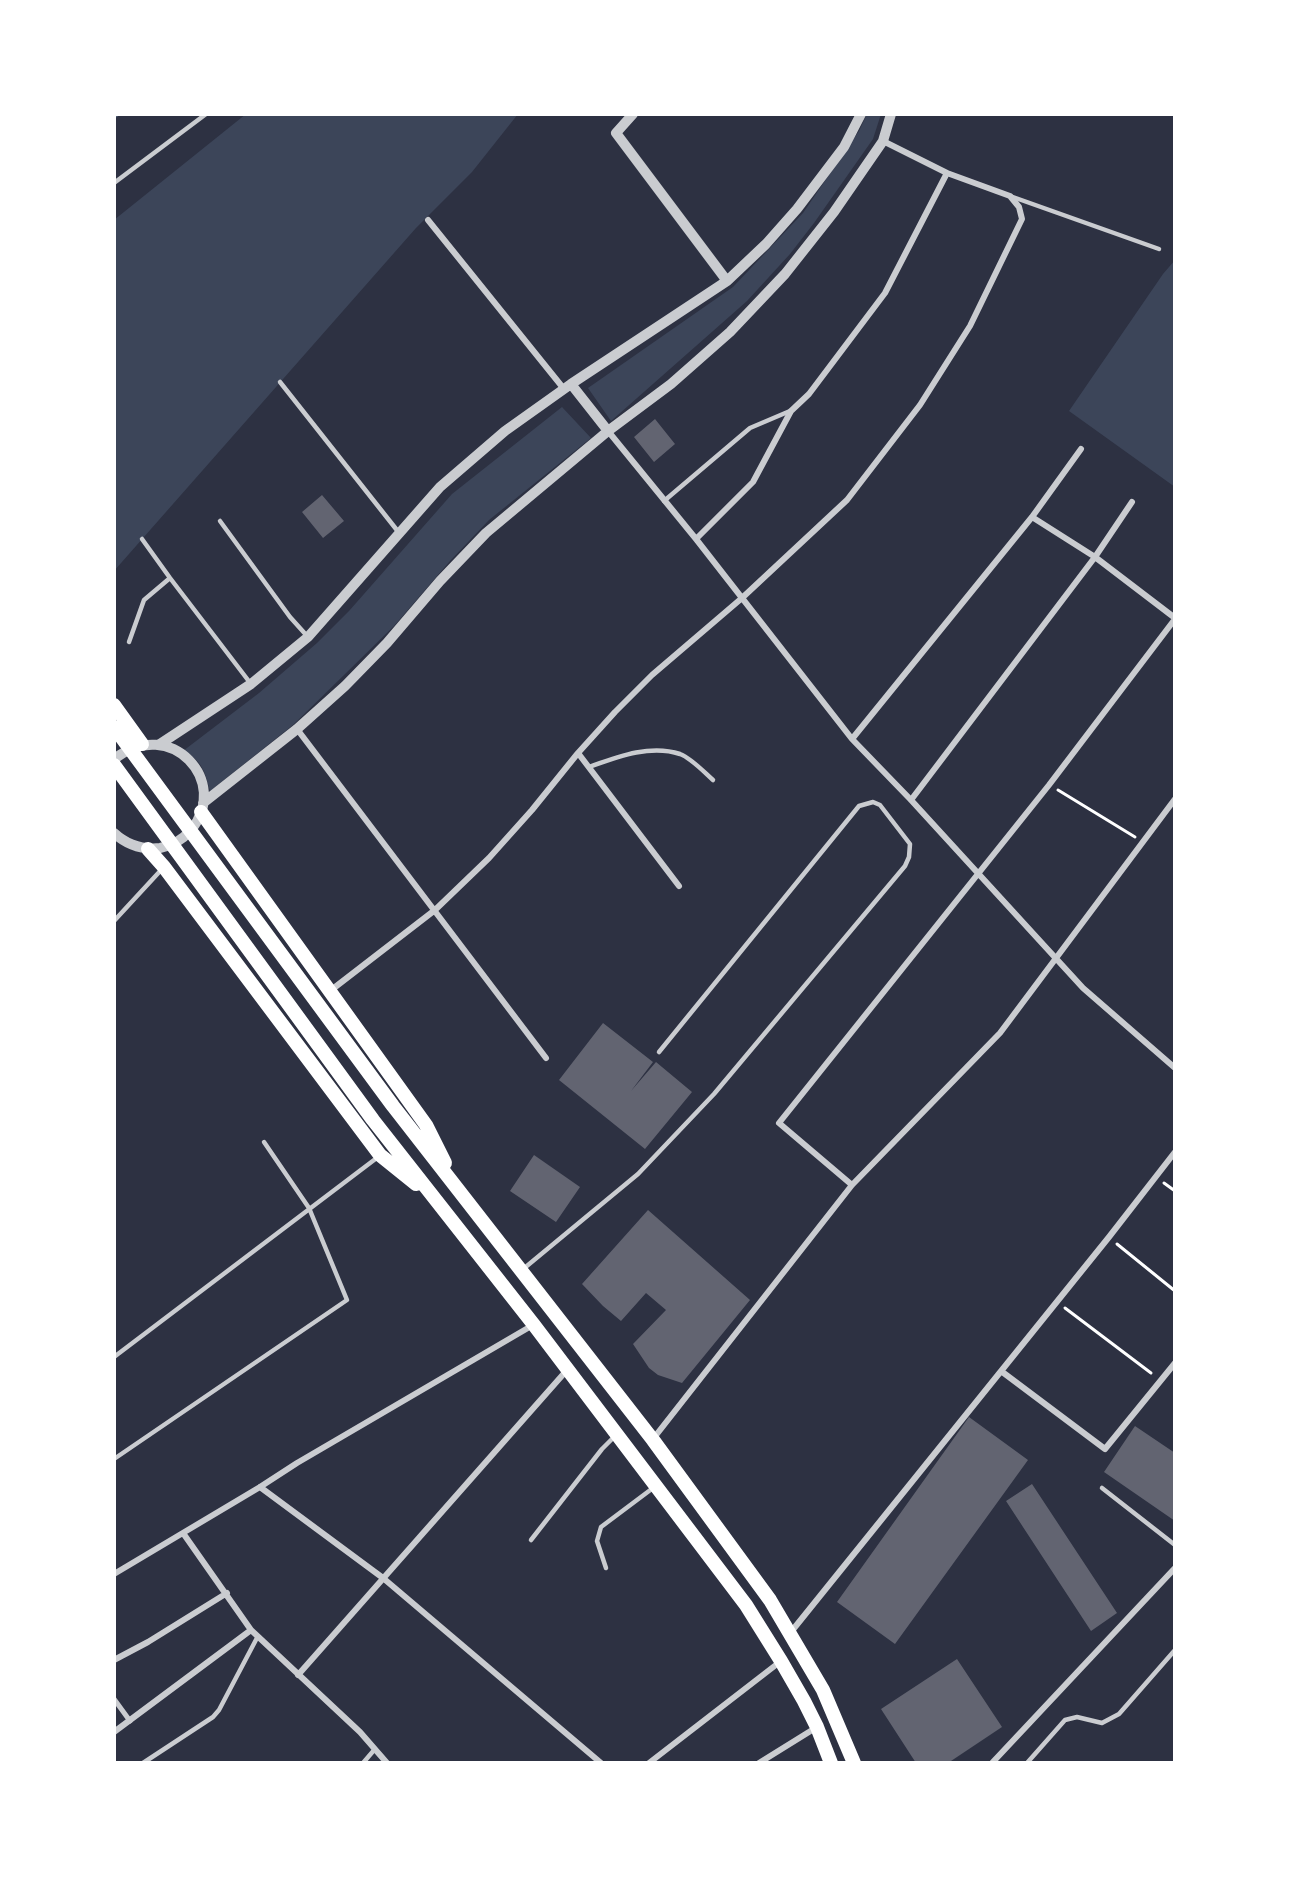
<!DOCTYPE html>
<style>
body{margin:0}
#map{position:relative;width:1289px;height:1877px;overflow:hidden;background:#2d3142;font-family:"Zilla Slab",serif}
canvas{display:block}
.frame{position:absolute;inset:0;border:116px solid #fff;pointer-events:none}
</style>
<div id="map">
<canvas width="1289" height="1877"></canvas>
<div class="frame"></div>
</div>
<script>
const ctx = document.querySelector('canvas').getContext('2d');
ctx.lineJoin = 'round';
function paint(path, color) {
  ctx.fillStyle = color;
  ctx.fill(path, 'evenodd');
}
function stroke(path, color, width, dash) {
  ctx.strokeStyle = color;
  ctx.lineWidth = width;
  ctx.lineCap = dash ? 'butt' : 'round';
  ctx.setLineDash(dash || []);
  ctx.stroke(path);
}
paint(new Path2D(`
 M246 114H518L472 172 416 228 114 571V220Z
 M867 114H881L873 139 814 223 790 254 747 301 611 421 588 388 733 287 803 213 859 131Z
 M1175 260V487L1069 411 1163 274Z
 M562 407 591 438 489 520 450 561 394 626 293 725 210 791C205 772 202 760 183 751L259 693 317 643 349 611 452 494Z`), '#3c4559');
stroke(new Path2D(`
 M114 116 117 114`), '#4f5d75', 5);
paint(new Path2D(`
 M655 419 675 444 654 462 634 437Z
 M322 495 344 521 323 538 302 512Z
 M603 1023 653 1062 631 1091 656 1062 692 1092 645 1149 559 1080Z
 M534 1155 580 1187 556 1222 510 1191Z
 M648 1210 750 1300 682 1383 658 1375 649 1368 633 1344 666 1310 646 1293 621 1321 603 1306 582 1284Z
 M969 1417 1028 1460 895 1644 837 1602Z
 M1135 1426 1175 1453V1521L1104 1472Z
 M1032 1484 1117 1613 1091 1631 1006 1501Z
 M957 1659 1002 1727 948 1763H916L881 1709Z`), '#626471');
stroke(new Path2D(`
 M1058 790 1135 837
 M1164 1183 1175 1191
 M1117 1244 1175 1291
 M1065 1308 1151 1373`), '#fff', 3);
stroke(new Path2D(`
 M114 183 206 114
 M1010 196 1159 249
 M280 382 400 534
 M664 501 750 428 790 411
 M220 521 290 617 308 637
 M142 539 170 578 251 684
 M129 642 144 600 170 578
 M589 767C617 757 650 744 680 754 691 758 704 772 713 780
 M114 921 162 869
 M522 1270 638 1174 714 1094 905 866 909 857 910 844 880 805 873 802 859 806 659 1052
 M114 1357 378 1157
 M114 1459 347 1300 309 1208 264 1142
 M1102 1488 1175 1545
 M531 1540 602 1449 615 1436
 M606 1568 597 1541 601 1527 653 1488
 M143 1763 213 1717 219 1710 258 1636
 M363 1763 375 1749
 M1027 1763 1065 1720 1077 1717 1102 1723 1119 1714 1175 1650`), '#caccd0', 4.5);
stroke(new Path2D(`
 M114 1699 130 1721`), '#caccd0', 5);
stroke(new Path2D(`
 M428 220 564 389
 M608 431 696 539 852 739 911 800 1083 988 1175 1068
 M1032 517 1095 557 1175 618
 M696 539 753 482 791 411 809 394 885 293 947 173
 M297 729 546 1058
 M852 739 1032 517 1081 449
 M578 753 679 886
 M911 800 1095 557 1132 502
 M330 991 435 910 489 858 532 810 578 753 615 712 652 675 742 598 847 500 920 405 970 326 1022 219 1019 207 1010 196 947 173 883 141
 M852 1185 779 1123 1049 785 1175 619
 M1001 1371 1105 1449 1175 1363
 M653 1439 852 1185 1000 1033 1175 799
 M260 1487 383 1578 601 1763
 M183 1533 251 1630 360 1732 387 1763
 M114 1574 260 1487 297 1463 533 1325
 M791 1632 1109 1237 1175 1152
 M114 1660 148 1642 227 1593
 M298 1675 567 1370
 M114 1732 251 1630
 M649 1763 781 1661
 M759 1763 817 1727
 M992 1763 1175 1568`), '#caccd0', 6);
stroke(new Path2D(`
 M633 114 616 133 727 281
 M571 384 608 431
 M160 744 251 684 308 637 440 487 505 431 571 384 727 281 766 244 797 209 844 147 861 114
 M114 759C171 715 231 782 191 830 183 839 172 846 160 848 142 850 127 845 114 833
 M203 803 297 729 345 686 387 643 440 581 486 533 608 431 671 384 730 332 785 274 834 212 883 141 891 114`), '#caccd0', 10);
stroke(new Path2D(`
 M114 705 142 744
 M114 727 393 1106 653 1440 770 1600 823 1690 854 1763
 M114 765 373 1120 534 1325 746 1605 781 1661 804 1701 817 1727 831 1763
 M201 812 426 1125 445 1163
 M148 849 164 867 380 1155 416 1184`), '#fff', 14);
</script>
